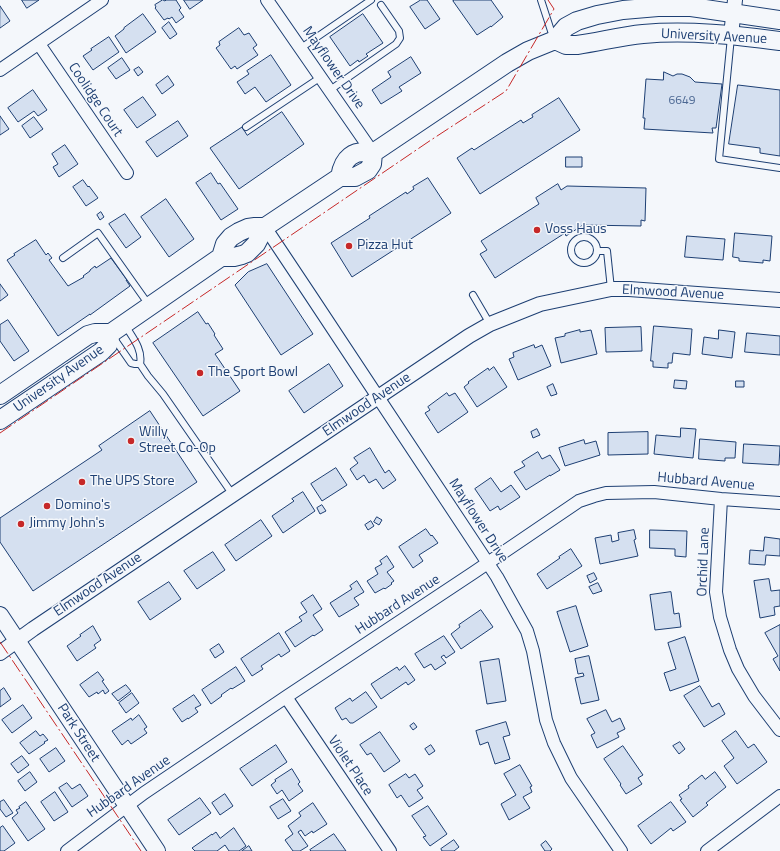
<!DOCTYPE html>
<style>
body{margin:0}
canvas{display:block;background:#f4f7fb}
</style>
<canvas width="780" height="851"></canvas>
<script>
const ctx = document.querySelector('canvas').getContext('2d');
ctx.lineJoin = 'round';
function paint(path, color) {
  ctx.fillStyle = color;
  ctx.fill(path, 'evenodd');
}
function stroke(path, color, width, dash) {
  ctx.strokeStyle = color;
  ctx.lineWidth = width;
  ctx.lineCap = dash ? 'butt' : 'round';
  ctx.setLineDash(dash || []);
  ctx.stroke(path);
}
function write(font, color, halo, rows, align = 'center') {
  ctx.font = font + ' "Titillium Web",sans-serif';
  ctx.lineWidth = 3;
  ctx.setLineDash([]);
  ctx.textBaseline = 'middle';
  ctx.strokeStyle = halo;
  ctx.fillStyle = color;
  for (const [text, x, y, turn = 0] of rows) {
    ctx.save();
    ctx.translate(x, y);
    ctx.rotate((+turn || 0) * Math.PI / 180);
    ctx.textAlign = isNaN(turn) ? turn : align;
    if (halo) ctx.strokeText(text, 0, 0);
    ctx.fillText(text, 0, 0);
    ctx.restore();
  }
}
const building = new Path2D(`
 M22 0H39L27 8Z
 M163 0 165 1 166 0H176L181 8 179 10 184 17 176 23 172 17 169 19 168 18 164 20 155 8 156 7 155 5Z
 M184 0H203L190 9Z
 M421 0H427L440 19 425 29 410 7Z
 M455 0H491L503 17 491 27V26L477 35 453 1Z
 M0 6 10 21 0 28Z
 M143 14 156 32 126 53 115 36 124 29V28Z
 M363 14 383 43 366 54 368 56 359 62 358 60 350 66 330 37Z
 M169 22 177 34 170 39 162 28Z
 M239 28 244 35 249 33 257 45 253 48 258 55 237 69 235 66 231 69 216 48 220 45 219 42Z
 M109 37 119 52 93 70 83 56 92 50 91 49Z
 M271 55 291 85 266 102 255 87 245 94 237 82 249 74 247 71Z
 M411 57 421 73 399 87 402 91 381 104 372 90 391 77 388 72Z
 M122 58 130 70 116 79 108 68Z
 M139 67 143 72 138 76 134 70Z
 M664 72 673 76 677 74H682L690 77 695 82 722 84 716 128H712L713 133 644 129 645 118H643L646 79 663 80Z
 M168 76 174 85 162 94 156 85Z
 M738 85 780 90V156L760 153V148L729 144Z
 M33 90 47 110 38 116 34 111 18 122 8 108Z
 M143 97 156 115 137 128 124 110Z
 M559 98 580 130 480 194 457 158 472 148 474 150 521 120 523 123 533 117 532 115Z
 M282 112 304 144 239 189 210 148 242 127 247 135Z
 M0 116 9 129 0 135Z
 M34 117 43 129 30 138 22 126Z
 M178 121 188 136 157 157 146 142Z
 M65 145 78 164 59 177 53 167 58 164 52 154Z
 M566 157H582V167H566Z
 M211 173 218 184 220 183 238 209 221 220 196 183Z
 M428 178 451 213 352 277 331 243 370 218 369 216 406 192 407 194 414 189 413 187Z
 M83 180 88 187 89 186 98 198 86 206 73 187Z
 M558 184 561 190 567 186 646 188 645 221 641 220V226L583 225 566 236 565 233 495 278 480 254 487 250 481 241 539 204 536 198Z
 M166 199 194 239 169 257 141 217Z
 M101 212 104 217 100 220 97 215Z
 M125 214 141 237 126 248 109 224Z
 M735 233 772 236 770 261 763 260V263L739 261V258L733 257Z
 M687 236 725 239 723 260 685 257Z
 M36 240 46 255 48 253 52 258 49 260 68 286 84 277 83 276 90 271V270L95 266 96 268 111 258 127 280H126L130 286 90 315V314L58 336 7 260 15 255 14 254Z
 M267 264 313 334 281 355 235 285 248 272Z
 M0 284 8 295 0 301Z
 M198 312 206 324 208 323 215 334 214 335 223 349 215 354 240 391 203 416 153 343Z
 M8 320 29 351 14 361 0 341V325Z
 M654 326 692 329 690 355 673 353 672 363H668V368L653 367V361H651Z
 M641 327 642 351 606 352 605 328Z
 M580 330V332L591 330 597 354 561 363 555 338 565 336V334Z
 M719 330 735 332 732 358 702 354 704 337 718 339Z
 M747 333 780 336V355L745 352Z
 M534 345 535 348 542 345 551 366 518 380 509 359 514 357 513 353Z
 M329 364 343 386 304 413 289 391Z
 M494 367 507 387 477 407 464 387 469 383 468 382 488 368 489 370Z
 M675 380 687 381 686 389 674 388Z
 M736 381H744V387H736Z
 M553 384 557 394 551 396 547 387Z
 M447 393 449 396 455 393 468 412 438 433 425 413 430 410 428 407Z
 M150 411 197 482 33 591 0 542V518L102 450 99 446Z
 M681 428 696 429 693 458 654 454 656 435 680 437Z
 M537 429 540 435 533 438 531 432Z
 M648 432V454L608 455V433Z
 M700 439 736 442 735 458H725V461L699 459Z
 M584 440 585 444 596 441 600 455 565 466 559 448Z
 M744 444 780 446 779 465 743 463Z
 M370 448 385 473 389 470 396 480 383 489 376 479 369 483 364 475 357 480 350 469 358 463 354 458Z
 M538 452 542 459 550 455 560 470 550 476V475L526 490 514 472 525 466 522 462Z
 M336 468 347 485 322 501 311 484Z
 M491 478 501 492 511 485 520 497 500 510 498 506 490 511 475 489Z
 M303 492 315 511 283 533 272 516 294 501 292 499Z
 M322 505 326 511 320 514 317 508Z
 M377 517 382 520 379 525 374 522Z
 M261 520 272 536 236 561 225 545Z
 M371 521 374 526 368 530 365 525Z
 M426 529 431 536 432 535 438 543 419 555 423 561 413 568 399 547Z
 M634 530 636 539 634 540 638 556 600 564 595 538 611 535 612 542 619 540 618 533Z
 M650 530 687 531 686 557 675 556V549L650 548Z
 M765 537 780 539V556L766 555 765 565 749 564 750 550 763 551Z
 M571 549 582 566 547 589 537 574 560 558 559 557Z
 M213 552 225 570 197 589 184 571Z
 M387 556 394 567 387 572 394 581 391 583 392 584 385 589 384 588 375 593 367 581 378 574 375 568 382 564 380 561Z
 M594 573 597 579 590 583 587 576Z
 M769 579 771 591 780 590V606L774 607 775 615 760 618 754 581Z
 M357 581 364 592 354 598 359 605 339 617 330 603 352 589 350 586Z
 M169 582 181 599 150 620 138 602Z
 M598 583 602 591 593 594 589 587Z
 M671 592 674 614 679 613 681 627 655 630 650 595Z
 M313 595 322 609 313 615 323 630 314 636 313 635 295 647 285 632 302 621 299 617 307 612 301 603Z
 M576 606 588 646 570 652 557 612Z
 M481 610 493 627 461 649 451 634 460 627 459 625Z
 M780 625V671L773 659 778 656 765 633Z
 M93 626 101 640 94 645 96 648 77 661 67 646 81 636 80 635Z
 M279 633 290 651 281 657 279 654 261 666 263 669 252 676 241 659Z
 M444 636 455 652 446 658 444 655 441 657 446 663 435 670 431 664 424 668 415 654Z
 M685 637 699 681 670 691 664 673 676 669 668 643Z
 M219 644 224 652 215 658 210 650Z
 M589 656 599 700 581 704 575 678 584 676 583 673 578 674 575 659Z
 M499 659 506 701 487 704 480 662Z
 M405 666 415 680 408 685 406 682 381 699 371 684 397 667 399 670Z
 M236 667 245 681 232 689 231 688 221 695 222 696 211 704 202 690Z
 M98 672 104 680 102 681 109 691 105 694 103 690 98 694 97 692 89 697 80 685Z
 M126 685 131 691 118 701 112 694Z
 M700 686 712 707 719 703 725 714 704 727 684 696Z
 M4 688 11 699 0 707V691Z
 M366 692 377 707 353 723H350L346 718 342 720 335 708 350 698 352 701Z
 M132 693 139 703 126 713 119 703Z
 M194 695 201 705 195 708 198 712 188 719V718L182 722 173 709Z
 M23 705 32 718 12 733 2 720Z
 M606 710 612 722 620 718 625 729 617 733 619 737 597 748 591 735 595 733 587 719Z
 M139 715 147 727 144 729 147 733 131 744 128 740 122 745 112 731 131 718 132 720Z
 M506 722 510 735 503 737 510 759 495 764 488 742 480 745 476 731Z
 M414 723 417 727 413 730 410 726Z
 M36 731 40 736 43 734 48 740 44 742 45 743 29 754 20 743Z
 M736 731 748 748 754 744 767 762 737 784 724 766 734 758 722 741Z
 M380 732 400 761 384 772 371 753 367 755 360 745Z
 M680 742 685 749 679 754 673 746Z
 M276 745 287 762 252 786 240 769Z
 M431 745 435 751 429 755 425 749Z
 M623 746 643 775 638 778 642 784 626 794 620 785 621 784 604 759Z
 M56 748 65 761 49 772 40 759Z
 M22 756 29 765 18 773 11 764Z
 M520 765 532 786 530 787 532 792 523 797 530 808 509 820 501 804 516 795 504 774Z
 M292 769 300 782 298 784 303 791 289 801 282 790 277 794 271 785 276 781 275 780Z
 M30 772 37 782 25 791 18 781Z
 M715 772 726 787 706 803 708 805 693 817 680 800 682 799 679 795 689 788 688 786 702 775 705 779Z
 M406 774 409 778 415 774 423 786 417 790 423 798 409 807 401 795 397 798 389 785Z
 M67 783 72 789 80 784 88 796 72 807 59 788Z
 M55 792 68 812 54 821 41 802Z
 M225 794 233 806 220 815 212 803Z
 M200 798 211 813 179 835 168 820Z
 M283 799 291 811 278 819 270 807Z
 M4 800 13 813 6 817 0 809V802Z
 M26 802 45 829 28 841 12 818 18 813 16 810 20 808 19 807Z
 M671 802 686 822 673 831 671 828 651 844 638 826Z
 M313 803 327 824 313 833 312 831 305 836 301 830 298 832 308 846 300 851H293L285 840 293 834 288 826 301 816 299 813Z
 M428 806 447 834 430 846 423 837 426 836 412 816Z
 M3 826 15 843 4 851H0V828Z
 M234 828 246 846 239 851H229L225 845 217 851H195L192 848 212 834V835L216 832 220 838Z
 M334 834 346 851H311L310 850Z
 M454 840 459 847 454 851H442L441 849Z
 M546 841 552 849 550 851H545L541 845Z
 M249 846 252 851H242Z`);
paint(building, '#d5e0f0');
stroke(building, '#1d3f73', 1);
const service = new Path2D(`
 M541 0 553 37
 M731 37 719 159 780 168
 M301 48 371 0
 M330 90 396 44 400 38 399 31 381 5
 M246 127 321 77
 M571 250a13 13 0 1 1 26 0a13 13 0 1 1-26 0Z
 M597 251H607L611 289
 M63 258 98 233 149 305
 M473 295 490 324
 M125 325C132 337 143 349 140 364L148 376 163 394 233 495
 M113 337 131 363 135 364H140`);
const minor = new Path2D(`
 M267 0 373 153
 M39 44 127 173
 M0 70 102 0
 M265 227 311 296 497 577 527 631 533 651 546 720 554 743 571 778 621 851
 M721 499 716 592 720 617 730 650 738 669 754 696 780 730
 M286 697 390 851
 M67 851 144 793 286 697 473 573 579 501 594 496 606 493 654 492 721 499 780 503
 M707 851 780 796`);
const tertiary = new Path2D(`
 M731 35 735 0
 M0 653 33 629 469 336 490 324 540 304 611 289H629L780 300`);
const secondary = new Path2D(`
 M0 615 157 851`);
const primary = new Path2D(`
 M555 40 566 45H577C599 42 621 36 643 34 689 30 735 35 780 41
 M340 177C343 158 353 149 373 153L507 63 528 51 555 40 566 27 577 21 597 15 623 10 658 7H691L705 9 780 20
 M221 257H234L242 255 247 253 256 244 265 227 340 177H355L368 170 372 164 373 153
 M0 395 88 335 95 333H111L221 257 225 244 231 237 239 232 248 228 255 227H265
 M0 420 101 352 108 345 111 333`);
stroke(service, '#1d3f73', 8);
stroke(minor, '#1d3f73', 14);
stroke(tertiary, '#1d3f73', 16);
stroke(secondary, '#1d3f73', 18);
stroke(primary, '#1d3f73', 20);
stroke(service, '#f4f7fb', 6);
stroke(minor, '#f4f7fb', 12);
stroke(tertiary, '#f4f7fb', 14);
stroke(secondary, '#f4f7fb', 16);
stroke(primary, '#f4f7fb', 18);
stroke(new Path2D(`
 M0 433 431 140 506 91 554 9 548 0
 M0 642 141 851`), '#c62828', 1, [14, 3, 2, 3]);
for (const [x, y, r, color] of [
 [537,230,4,"#c62828"],
 [349,246,4,"#c62828"],
 [200,373,4,"#c62828"],
 [131,441,4,"#c62828"],
 [82,482,4,"#c62828"],
 [47,506,4,"#c62828"],
 [21,524,4,"#c62828"]
]) {
  const dot = new Path2D();
  dot.arc(x, y, r, 0, 2 * Math.PI);
  ctx.fillStyle = color;
  ctx.fill(dot);
  stroke(dot, '#f4f7fb', 1.5);
}
write('12px', '#4b6792', null, [
 ["6649",682,101]
]);
write('14px', '#1d3f73', '#f4f7fb', [
 ["University Avenue",714,37,3],
 ["Mayflower Drive",333,68,55],
 ["Coolidge Court",95,100,56],
 ["Elmwood Avenue",673,293,3],
 ["University Avenue",59,379,-35],
 ["Elmwood Avenue",367,405,-34],
 ["Hubbard Avenue",706,482,5],
 ["Mayflower Drive",478,521,57],
 ["Orchid Lane",704,562,-88],
 ["Elmwood Avenue",98,585,-34],
 ["Hubbard Avenue",398,605,-33],
 ["Park Street",78,733,57],
 ["Violet Place",350,766,56],
 ["Hubbard Avenue",129,787,-35]
]);
write('14px', '#1d3f73', '#f4f7fb', [
 ["Voss Haus",545,230],
 ["Pizza Hut",357,246],
 ["The Sport Bowl",208,373],
 ["Willy",139,433],
 ["Street Co-Op",139,449],
 ["The UPS Store",90,482],
 ["Domino's",55,506],
 ["Jimmy John's",29,524]
], 'left');
</script>
